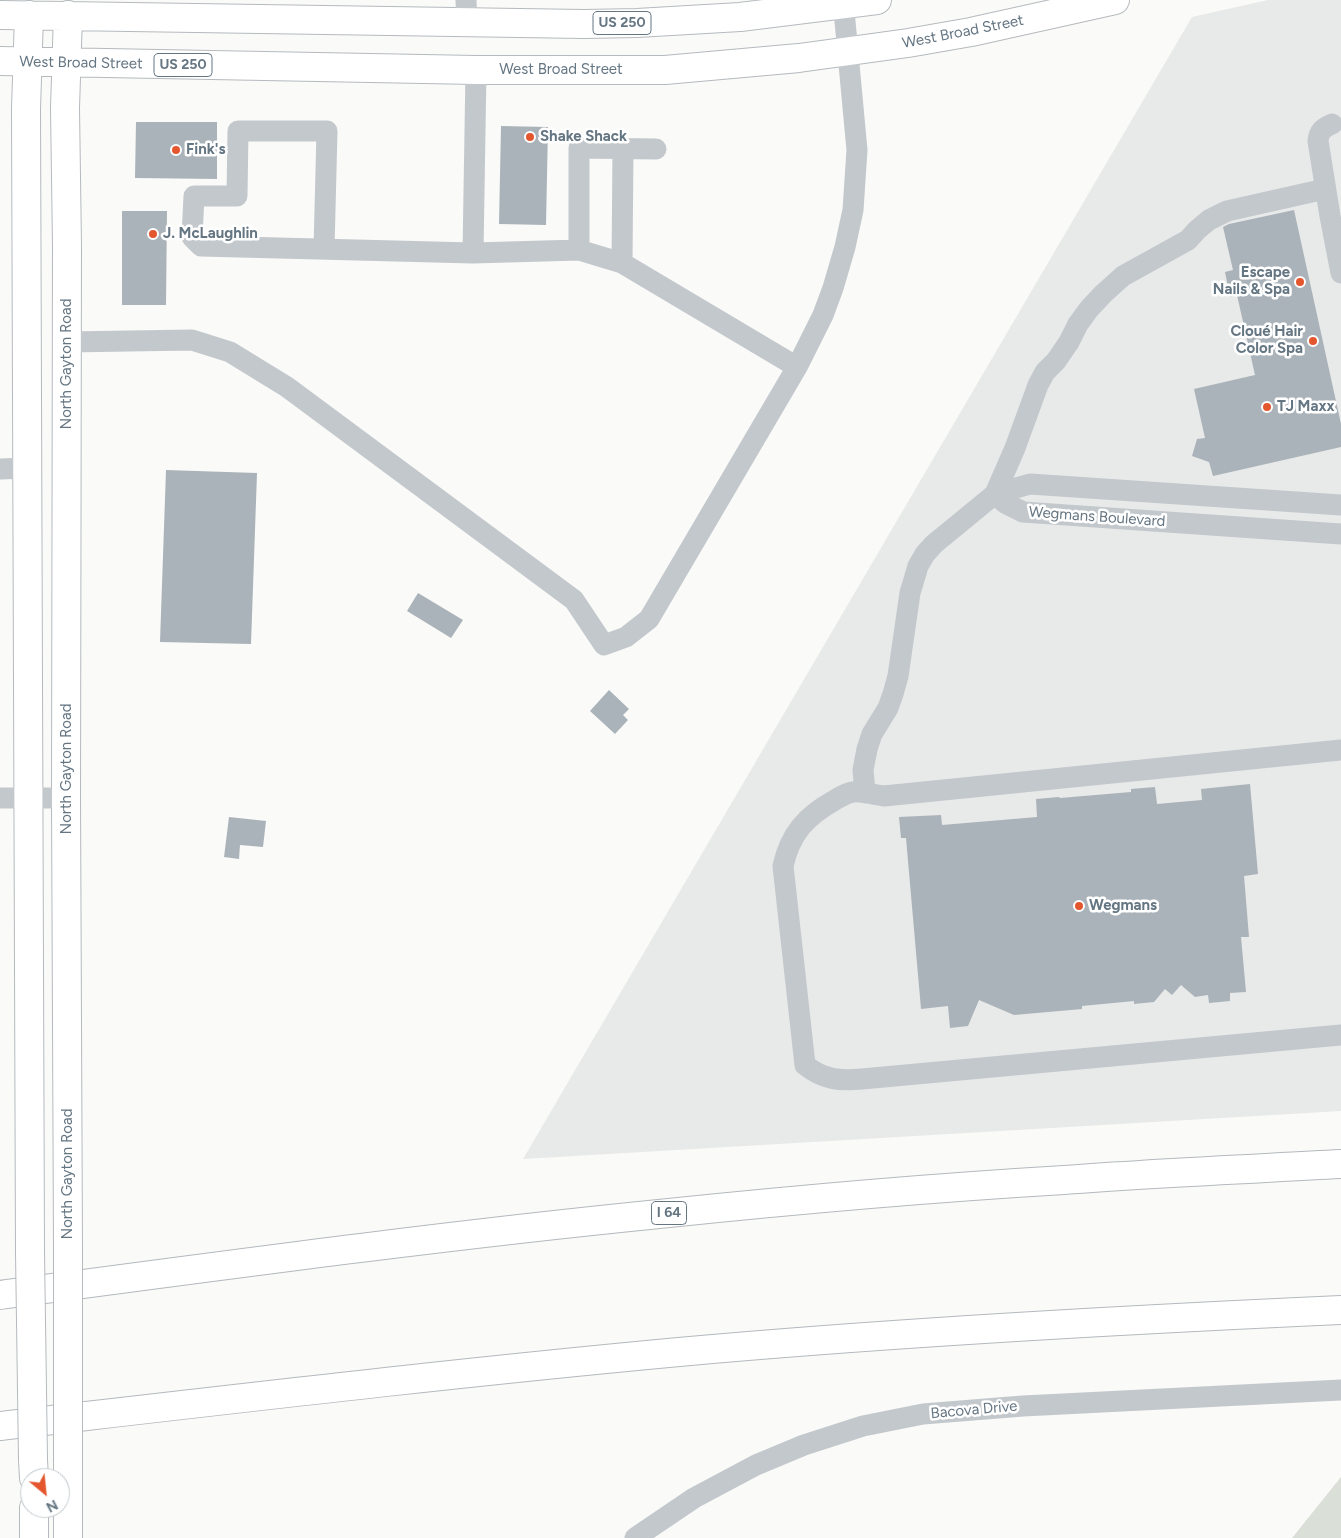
<!DOCTYPE html>
<meta charset="utf-8">
<style>
body{margin:0}
#map{position:relative;width:1341px;height:1538px;overflow:hidden;background:#fafaf8;font-family:Figtree,sans-serif}
canvas{display:block}
.north{position:absolute;left:20px;top:1468px;width:50px;height:50px;box-sizing:border-box;background:#fff;border:1px solid #c1c8cd;border-radius:50%;rotate:152deg;font-size:14px;font-weight:700;line-height:20px;text-align:center;color:#657683}
.north::after{content:'';display:block;margin:auto;width:18px;height:22px;background:#e4572e;clip-path:polygon(50% 0,100% 100%,50% 72%,0 100%)}
</style>
<div id="map">
<canvas width="1341" height="1538"></canvas>
<div class="north">N</div>
</div>
<script>
const ctx = document.querySelector('canvas').getContext('2d');
ctx.lineJoin = 'round';
function paint(path, color) {
  ctx.fillStyle = color;
  ctx.fill(path, 'evenodd');
}
function stroke(path, color, width, dash) {
  ctx.strokeStyle = color;
  ctx.lineWidth = width;
  ctx.lineCap = dash ? 'butt' : 'round';
  ctx.setLineDash(dash || []);
  ctx.stroke(path);
}
function write(font, color, halo, rows, align = 'center') {
  ctx.font = font + ' Figtree,sans-serif';
  ctx.lineWidth = 5;
  ctx.setLineDash([]);
  ctx.textBaseline = 'middle';
  ctx.strokeStyle = halo;
  ctx.fillStyle = color;
  for (const [text, x, y, turn = 0] of rows) {
    ctx.save();
    ctx.translate(x, y);
    ctx.rotate((+turn || 0) * Math.PI / 180);
    ctx.textAlign = isNaN(turn) ? turn : align;
    if (halo) ctx.strokeText(text, 0, 0);
    ctx.fillText(text, 0, 0);
    ctx.restore();
  }
}
paint(new Path2D(`
 M1268 0H1341V1111L523 1159 1192 17Z`), '#e8e9e9');
paint(new Path2D(`
 M1341 1477V1538H1292Z`), '#dadfd7');
paint(new Path2D(`
 M136 122H217V179L135 178Z
 M501 126 548 127 546 225 499 224Z
 M1294 210 1341 424V447L1213 476 1209 462 1192 456 1197 439 1205 438 1194 389 1255 375 1237 295 1230 297 1225 272 1233 270 1223 227 1229 224Z
 M122 211H167L166 305H122Z
 M166 470 257 473 251 644 160 642Z
 M418 593 463 620 451 638 407 611Z
 M609 690 629 709 623 715 628 720 615 734 590 711Z
 M1250 784 1258 874 1244 876 1249 937H1241L1246 992 1230 993V1001L1209 1003 1208 995 1195 997 1181 985 1172 995 1165 989 1154 1002 1134 1004V1001L1082 1006V1009L1014 1015 979 1000 968 1026 950 1028 948 1006 921 1009 906 838H901L899 817 941 815 942 825 1037 817 1036 799 1059 797 1060 798 1131 792V789L1155 787 1157 804 1202 800 1201 789Z
 M229 817 266 821 263 847 240 845 239 859 224 857Z`), '#aab3b9');
const major = new Path2D(`
 M0 15 584 24 637 23 740 17 877 0
 M29 15 26 109 30 1252
 M68 15 65 108 67 246 66 798 68 1247
 M0 61 476 70H665L799 58 908 43 971 32 1115 0
 M68 1457V1538
 M33 1460 34 1478
 M34 1508V1538`);
const highway = new Path2D(`
 M0 1295C219 1266 439 1236 659 1214 793 1200 929 1188 1064 1180 1156 1173 1249 1169 1341 1164
 M0 1426C226 1400 453 1373 679 1352 899 1332 1120 1320 1341 1310`);
stroke(major, '#b5babe', 30);
stroke(highway, '#b4b9bd', 30);
stroke(new Path2D(`
 M466 0 467 23
 M1332 124C1323 128 1319 131 1318 141L1330 216 1341 273
 M324 249 327 131H238L237 196H194L192 237 201 246 473 253 476 70
 M579 250V148L656 149
 M473 253 579 250 622 263 797 367
 M622 263 623 148
 M67 342 192 340 230 352 287 387 574 600 604 645 626 637 649 619 797 367 823 315 833 288 845 247 853 210 857 150 843 0
 M0 469 27 468
 M995 494 1005 503 1023 512 1341 534
 M995 494 1030 484 1341 505
 M1341 750 884 796C874 795 863 791 853 792 846 793 840 797 835 800 806 816 790 834 783 866L805 1065C824 1080 839 1081 862 1079L1341 1035
 M865 793 863 770 867 749 872 734 888 708 893 694 898 676 910 593 918 566 925 554 934 544 995 494 1015 448 1038 385 1045 372 1056 361 1069 342 1078 324 1089 309 1103 294 1123 276 1188 240 1197 230 1209 220 1227 211 1325 189
 M0 798H66
 M635 1538 694 1498 756 1465 804 1445 863 1426 923 1414 1023 1406 1341 1390`), '#c3c8cc', 21);
stroke(major, '#fff', 28);
stroke(highway, '#fff', 28);
const majorBridge = new Path2D(`
 M30 1252 33 1460
 M68 1457V1247`);
stroke(majorBridge, '#b5babe', 30, []);
stroke(majorBridge, '#fff', 28);
for (const [x, y, r, color] of [
 [530,137,5,"#e4572e"],
 [176,150,5,"#e4572e"],
 [153,234,5,"#e4572e"],
 [1300,282,5,"#e4572e"],
 [1313,341,5,"#e4572e"],
 [1267,407,5,"#e4572e"],
 [1079,906,5,"#e4572e"]
]) {
  const dot = new Path2D();
  dot.arc(x, y, r, 0, 2 * Math.PI);
  ctx.fillStyle = color;
  ctx.fill(dot);
  stroke(dot, '#fff', 2);
}
for (const [x, y, w] of [
 [622,23,58],
 [183,65,58],
 [669,1213,35]
]) {
  const box = new Path2D();
  box.roundRect(x - w / 2, y - 11.5, w, 23, 4);
  ctx.fillStyle = '#fff';
  ctx.fill(box);
  stroke(box, '#657683', 1);
}
write('bold 14px', '#657683', null, [
 ["US 250",622,23],
 ["US 250",183,65],
 ["I 64",669,1213]
]);
write('15px', '#657683', '#fff', [
 ["West Broad Street",963,32,-11],
 ["West Broad Street",81,63,1],
 ["West Broad Street",561,70],
 ["North Gayton Road",67,364,-90],
 ["Wegmans Boulevard",1097,517,4],
 ["North Gayton Road",67,769,-90],
 ["North Gayton Road",68,1174,-90],
 ["Bacova Drive",974,1410,-5]
]);
write('bold 15px', '#657683', '#fff', [
 ["Shake Shack",540,137],
 ["Fink's",186,150],
 ["J. McLaughlin",163,234],
 ["Escape",1290,273,"right"],
 ["Nails & Spa",1290,290,"right"],
 ["Cloué Hair",1303,332,"right"],
 ["Color Spa",1303,349,"right"],
 ["TJ Maxx",1277,407],
 ["Wegmans",1089,906]
], 'left');
</script>
